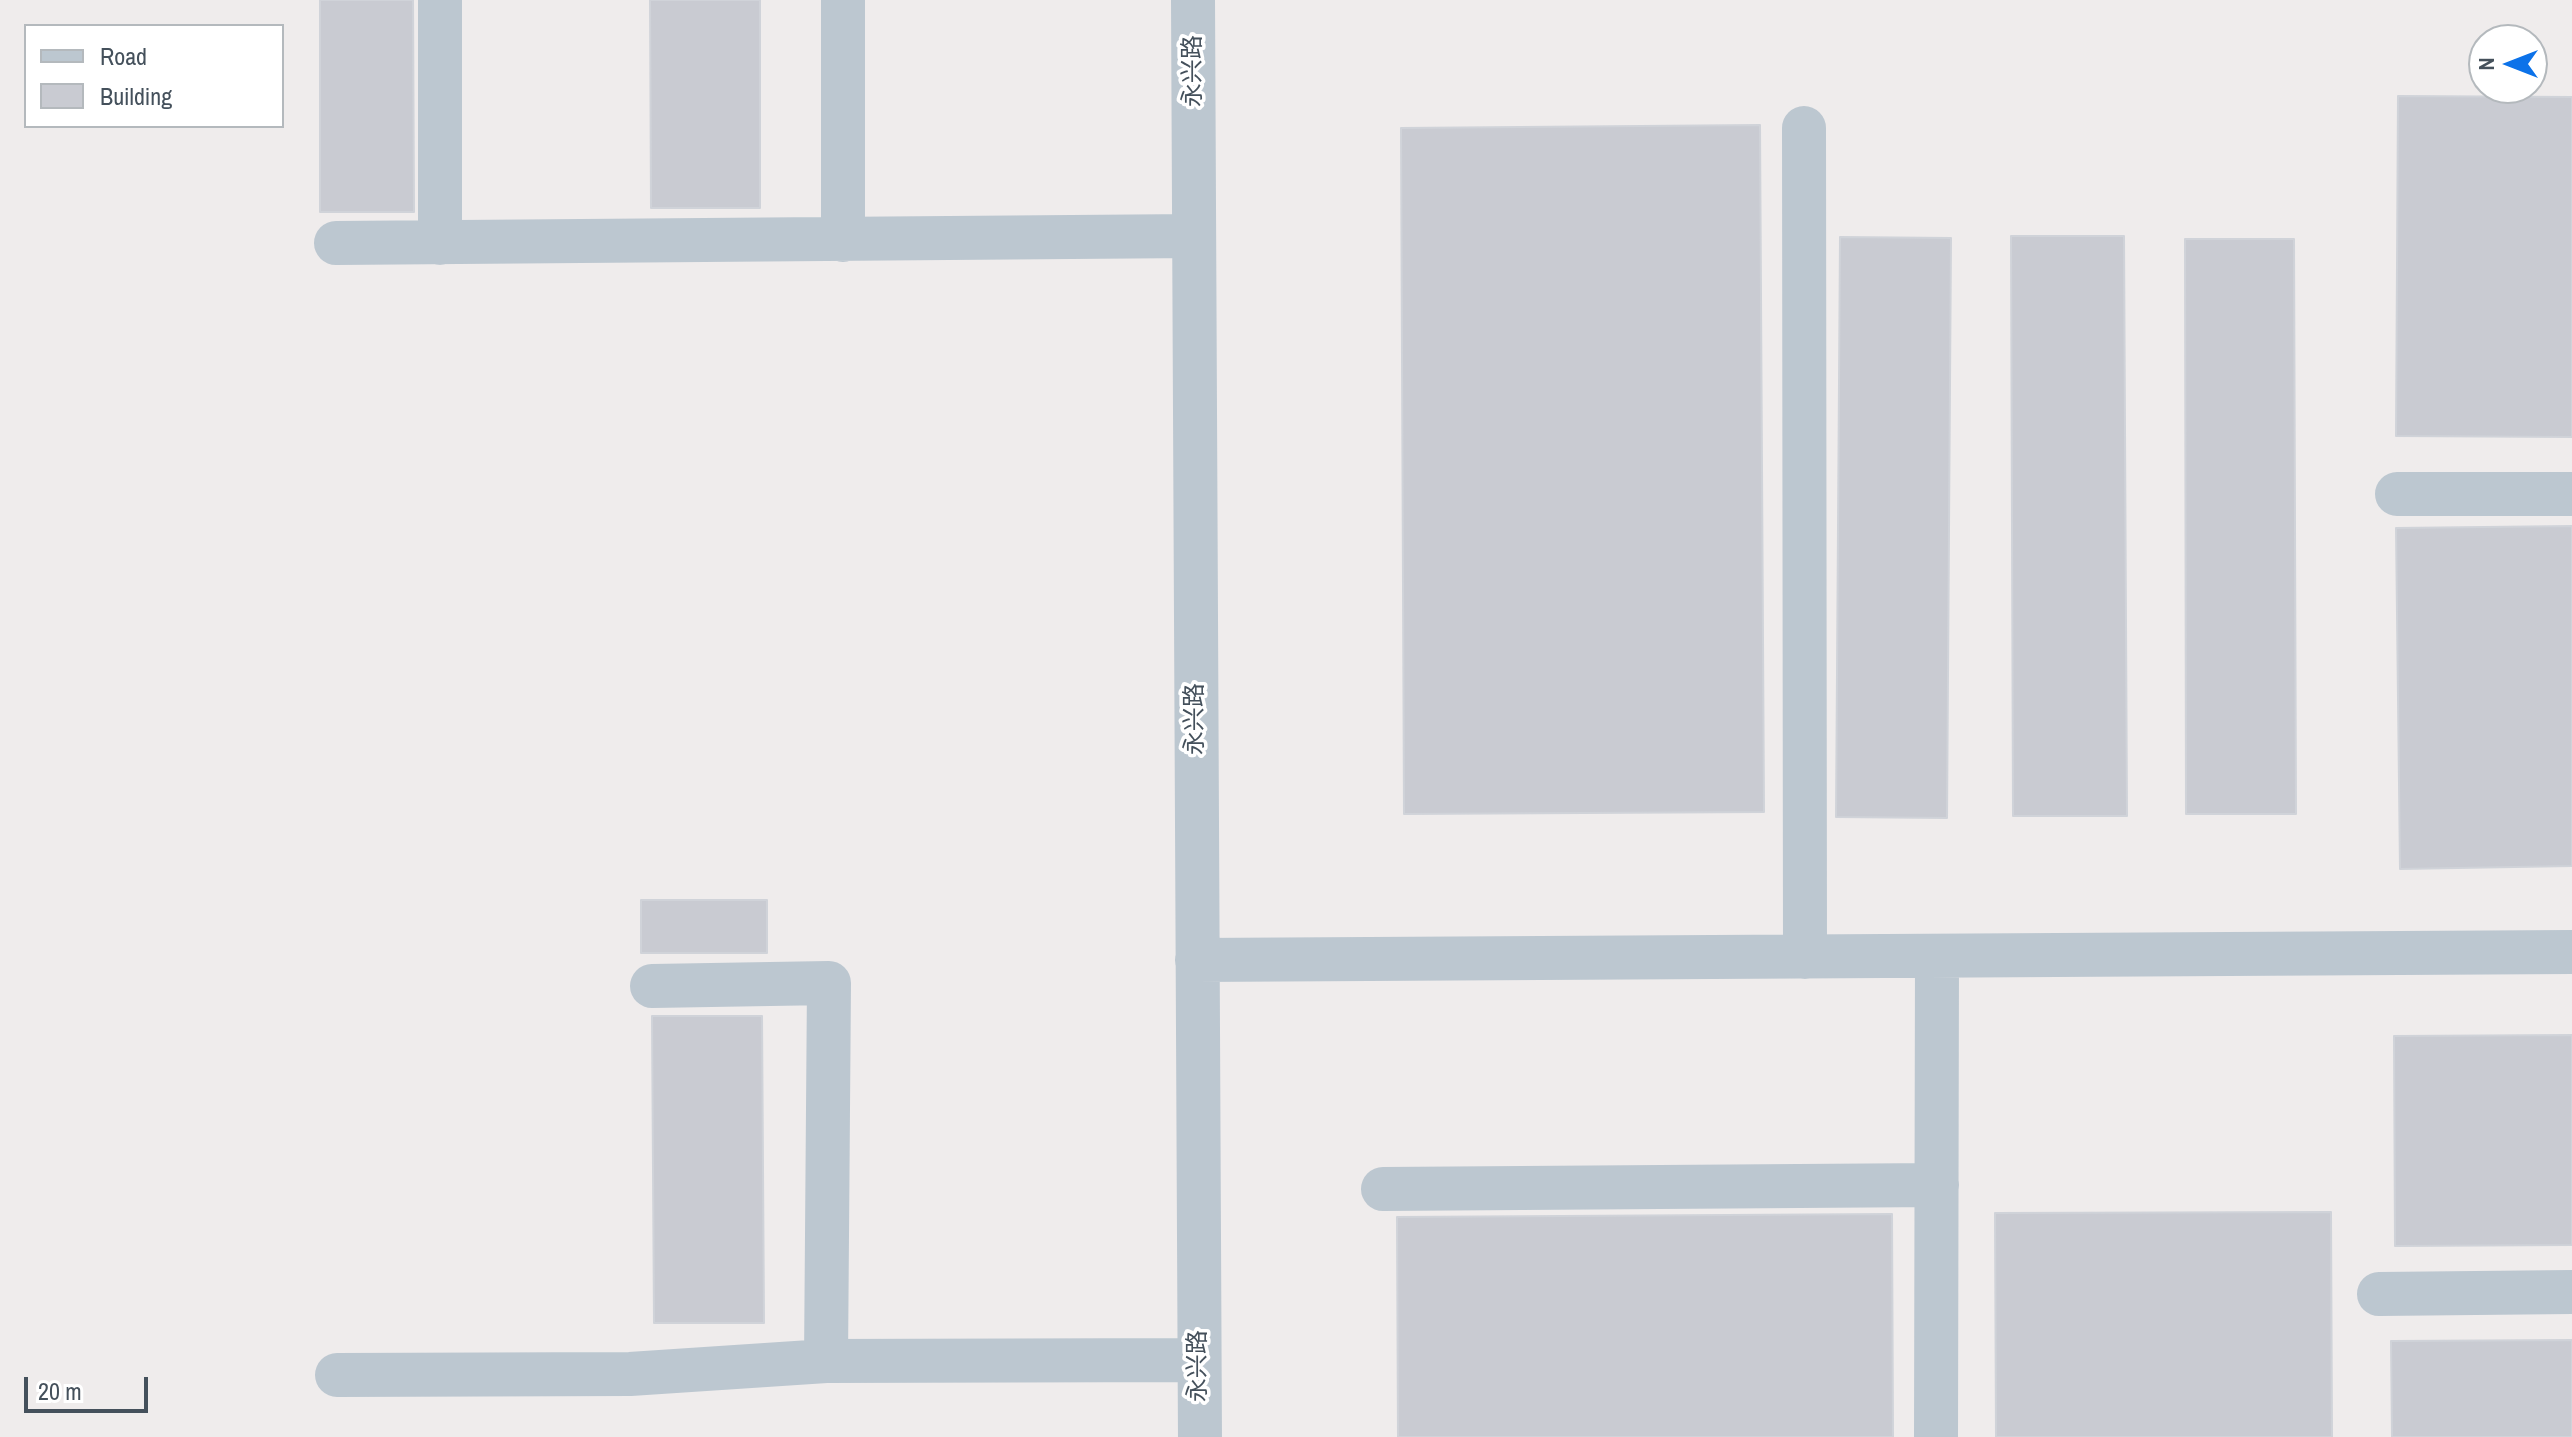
<!DOCTYPE html>
<meta charset="utf-8">
<style>
body{margin:0}
#map{position:relative;width:2572px;height:1437px;overflow:hidden;background:#efecec;font-family:"Archivo Narrow",sans-serif}
canvas{display:block}
.legend{position:absolute;left:24px;top:24px;width:260px;height:104px;box-sizing:border-box;background:#fff;border:2px solid #b4b9bd;margin:0;padding:10px 14px;list-style:none;font-size:24px;color:#44505b}
.legend li{display:flex;align-items:center;gap:16px;height:40px}
.legend b{width:40px;border:2px solid #b4b9bd}
.north{position:absolute;left:2468px;top:24px;width:80px;height:80px;box-sizing:border-box;background:#fff;border:2px solid #b4b9bd;border-radius:50%;rotate:270deg;font-size:22px;font-weight:700;line-height:32px;text-align:center;color:#44505b}
.north::after{content:'';display:block;margin:auto;width:28px;height:36px;background:#0c72e9;clip-path:polygon(50% 0,100% 100%,50% 72%,0 100%)}
.scale{position:absolute;left:24px;top:1377px;width:124px;height:36px;box-sizing:border-box;border:4px solid #44505b;border-top:0;padding-left:10px;font-size:24px;line-height:28px;white-space:nowrap;color:#44505b;-webkit-text-stroke:6px #fff;paint-order:stroke}
</style>
<div id="map">
<canvas width="2572" height="1437"></canvas>
<ul class="legend">
<li><b style="height:10px;background:#bcc7d0"></b>Road</li>
<li><b style="height:22px;background:#c9cbd2"></b>Building</li>
</ul>
<div class="north">N</div>
<div class="scale">20 m</div>
</div>
<script>
const ctx = document.querySelector('canvas').getContext('2d');
ctx.lineJoin = 'round';
function paint(path, color) {
  ctx.fillStyle = color;
  ctx.fill(path, 'evenodd');
}
function stroke(path, color, width, dash) {
  ctx.strokeStyle = color;
  ctx.lineWidth = width;
  ctx.lineCap = dash ? 'butt' : 'round';
  ctx.setLineDash(dash || []);
  ctx.stroke(path);
}
function write(font, color, halo, rows, align = 'center') {
  ctx.font = font + ' "Archivo Narrow","Noto Sans SC",sans-serif';
  ctx.lineWidth = 7;
  ctx.setLineDash([]);
  ctx.textBaseline = 'middle';
  ctx.strokeStyle = halo;
  ctx.fillStyle = color;
  for (const [text, x, y, turn = 0] of rows) {
    ctx.save();
    ctx.translate(x, y);
    ctx.rotate((+turn || 0) * Math.PI / 180);
    ctx.textAlign = isNaN(turn) ? turn : align;
    if (halo) ctx.strokeText(text, 0, 0);
    ctx.fillText(text, 0, 0);
    ctx.restore();
  }
}
const building = new Path2D(`
 M320 0H413L414 212H320Z
 M650 0H760V208H651Z
 M2398 96 2572 97V437L2396 436Z
 M1760 125 1764 812 1404 814 1401 128Z
 M2011 236H2124L2127 816H2013Z
 M1840 237 1951 238 1947 818 1836 817Z
 M2185 239H2294L2296 814H2186Z
 M2572 526V866L2400 869 2396 528Z
 M641 900H767V953H641Z
 M652 1016H762L764 1323H654Z
 M2572 1035V1245L2395 1246 2394 1036Z
 M2331 1212 2332 1437H1996L1995 1213Z
 M1892 1214 1893 1437H1398L1397 1217Z
 M2572 1340V1437H2392L2391 1341Z`);
paint(building, '#c9cbd2');
stroke(building, '#d0d3d9', 2);
stroke(new Path2D(`
 M1193 0 1200 1437
 M1804 128 1805 957
 M843 240V0
 M336 243 1194 236
 M440 243V0
 M2397 494H2572
 M1197 960 2572 952
 M652 986 829 983 826 1361
 M1383 1189 1937 1185
 M2379 1294 2572 1292
 M337 1375 630 1374 826 1361 1199 1360
 M1936 1437 1937 956`), '#bcc7d0', 44);
write('24px', '#44505b', '#fff', [
 ["永兴路",1194,71,-90],
 ["永兴路",1196,719,-90],
 ["永兴路",1199,1366,-90]
]);
</script>
